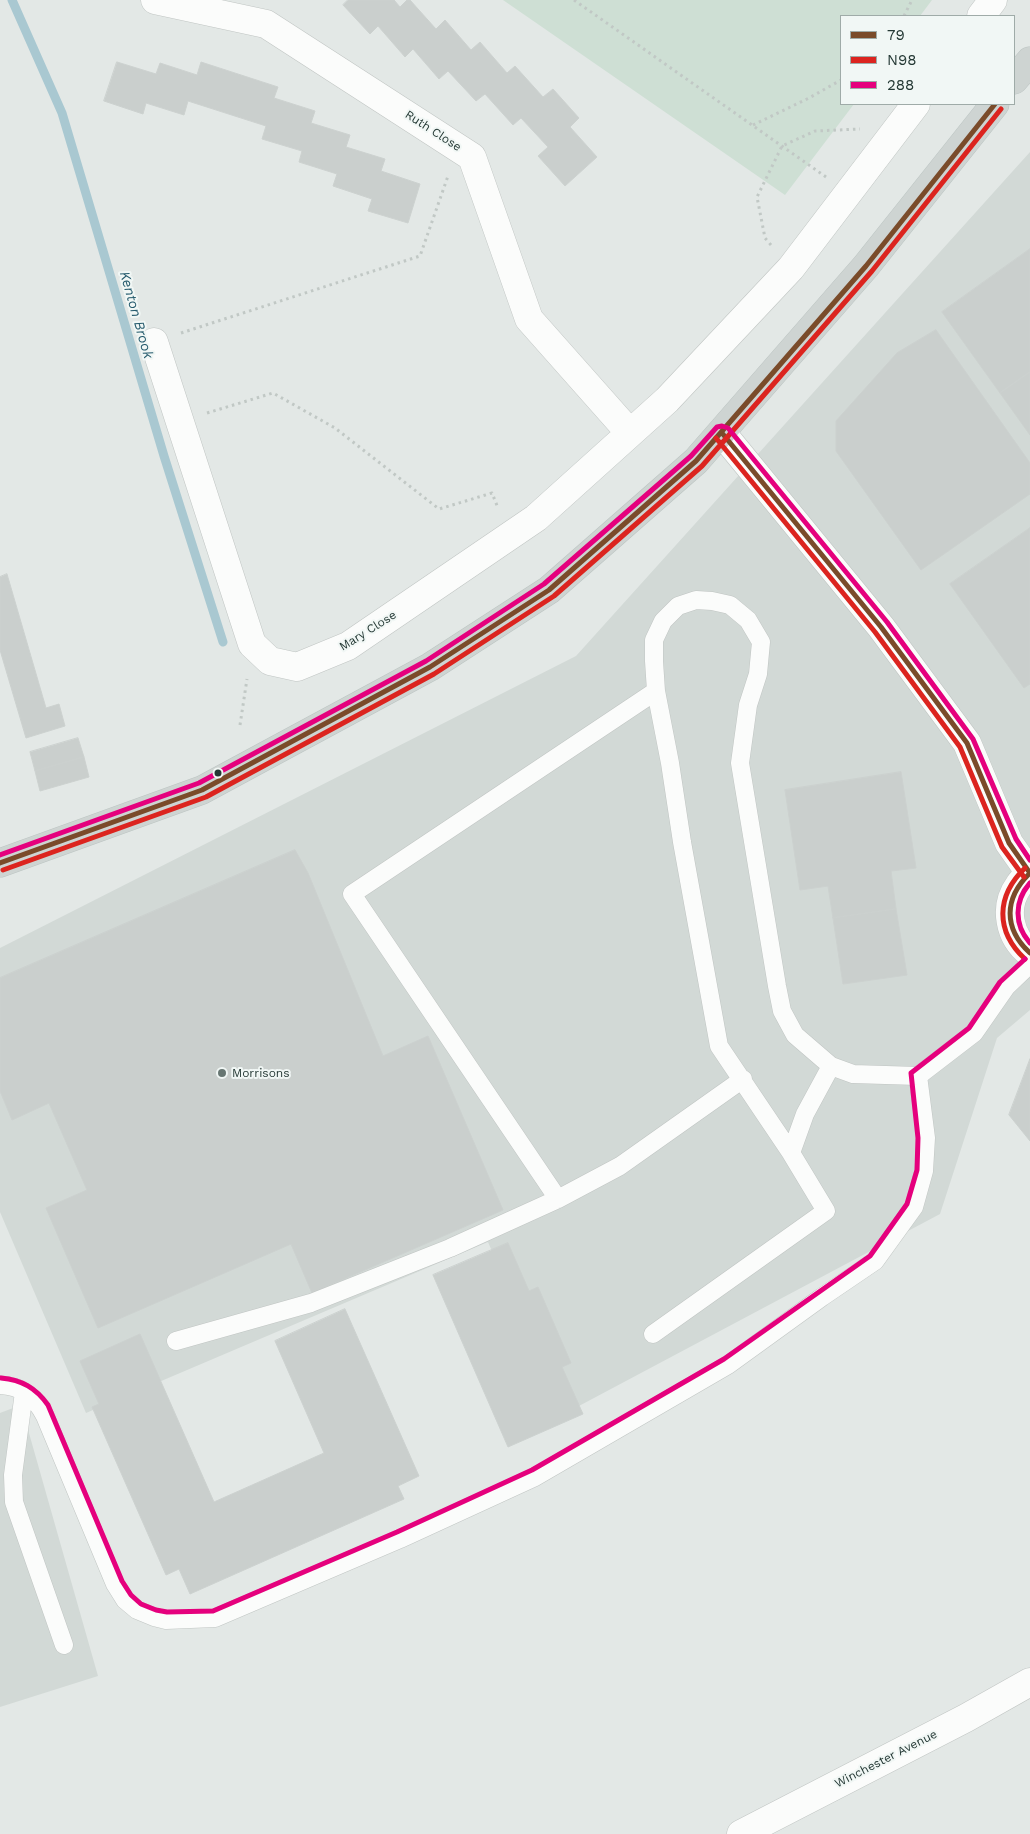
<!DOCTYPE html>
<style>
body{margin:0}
#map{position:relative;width:1030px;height:1834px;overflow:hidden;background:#e3e8e6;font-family:"Work Sans",sans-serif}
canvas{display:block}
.legend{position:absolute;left:840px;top:15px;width:175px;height:90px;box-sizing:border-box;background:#f1f7f5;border:1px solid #9faba8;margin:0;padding:6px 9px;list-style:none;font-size:15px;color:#243834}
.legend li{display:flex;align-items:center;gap:10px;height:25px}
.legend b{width:25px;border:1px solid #9faba8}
</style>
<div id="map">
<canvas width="1030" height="1834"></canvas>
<ul class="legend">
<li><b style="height:6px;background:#7a4b2a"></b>79</li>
<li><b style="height:6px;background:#dc241f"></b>N98</li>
<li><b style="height:6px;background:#e5007d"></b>288</li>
</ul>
</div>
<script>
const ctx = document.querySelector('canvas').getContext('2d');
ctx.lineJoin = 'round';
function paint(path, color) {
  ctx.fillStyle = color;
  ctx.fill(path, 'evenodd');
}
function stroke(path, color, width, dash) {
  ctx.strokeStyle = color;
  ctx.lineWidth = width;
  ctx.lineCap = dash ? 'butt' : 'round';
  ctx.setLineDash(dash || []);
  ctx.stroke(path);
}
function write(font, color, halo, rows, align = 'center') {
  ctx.font = font + ' "Work Sans",sans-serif';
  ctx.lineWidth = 4;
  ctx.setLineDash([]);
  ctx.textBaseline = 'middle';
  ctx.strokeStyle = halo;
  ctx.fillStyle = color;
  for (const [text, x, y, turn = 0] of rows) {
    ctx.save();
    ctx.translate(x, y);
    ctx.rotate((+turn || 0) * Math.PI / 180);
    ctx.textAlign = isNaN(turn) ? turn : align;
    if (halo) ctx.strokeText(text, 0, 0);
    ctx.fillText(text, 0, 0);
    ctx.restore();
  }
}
paint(new Path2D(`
 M1030 152V1010L997 1038 940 1214 562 1415 488 1242 86 1413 0 1212V948L576 656Z
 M21 1405 98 1676 0 1707V1413Z`), '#d2d9d6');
paint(new Path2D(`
 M503 0H932L920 16H841V104H854L785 195Z`), '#cedfd4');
stroke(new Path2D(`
 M12 0 62 113 164 456 223 642`), '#a9c8d1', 9);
const building = new Path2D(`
 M348 0H394L400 7 407 0H410L436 29 445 20 471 50 480 42 507 73 515 66 543 97 553 89 579 118 570 127 597 157 565 186 538 156 548 147 521 118 513 125 485 94 476 101 448 71 439 79 413 49 405 57 378 26 370 34 343 5Z
 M117 62 156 74 160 63 197 75 201 62 278 87 274 98 315 111 311 123 350 135 346 147 385 159 381 171 420 184 408 223 368 211 372 199 333 186 337 174 299 162 302 151 262 139 266 126 188 101 184 115 146 103 143 114 104 101Z
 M1030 249V372L1000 393 942 312Z
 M936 330 1030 463V494L921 570 836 451V421L897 353Z
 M1030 372V435L1000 393Z
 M1030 528V684L1024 688 950 584Z
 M7 574 46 708 59 704 65 726 26 738 0 650V577Z
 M78 738 84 757 35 771 30 752Z
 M84 757 89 777 40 791 35 771Z
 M901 772 916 868 891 871 896 909 833 918 828 886 800 890 785 790Z
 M295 850 308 873 383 1056 428 1036 503 1210 312 1293 291 1244 98 1328 46 1208 87 1190 49 1103 12 1120 0 1091V978Z
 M896 909 907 975 843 984 833 918Z
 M1030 1059V1141L1009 1115Z
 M508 1243 529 1291 538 1287 571 1363 562 1367 583 1414 508 1447 433 1275Z
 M345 1309 419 1476 398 1486 404 1499 190 1594 179 1569 166 1575 92 1407 99 1404 80 1361 140 1334 214 1502 324 1453 275 1341Z`);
paint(building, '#cacfcd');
stroke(building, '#ccd1cf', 1);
const lane = new Path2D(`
 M791 1153 805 1114 831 1066
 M558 1199 352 894 656 691
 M653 1334 826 1211 791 1153 719 1046 682 842 670 763 656 691 654 661V640L663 621 678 606 696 600 712 601 730 605 748 620 761 642 758 674 748 705 740 763 777 986 782 1011 795 1035 831 1066 853 1074 918 1076 974 1033 1006 987 1030 964
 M176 1341 311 1303 450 1248 558 1199 620 1166 743 1079
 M0 1385C22 1386 35 1397 45 1416L115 1584 125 1600 137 1610 154 1617 166 1620 215 1618 400 1539 535 1477 728 1365 822 1297 875 1261 914 1207 924 1171 926 1138 918 1076
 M24 1392 13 1475 14 1502 64 1645`);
const street = new Path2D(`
 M155 0 266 24 472 157 529 319 630 433
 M981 16 993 0
 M154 342 252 644 270 661 297 667 348 646 536 518 667 400 791 268 916 104
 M741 1834 966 1718 1030 1682`);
const secondary = new Path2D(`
 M722 433 881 627 967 743 1009 843 1030 873
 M1030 873C1026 877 1022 880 1019 885 1003 907 1009 937 1030 953`);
const primary = new Path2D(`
 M1014 80 1030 61
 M0 863 202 790 430 667 549 590 696 461 866 266 995 104`);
stroke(lane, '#c0c5c3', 19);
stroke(street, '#c0c5c3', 29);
stroke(secondary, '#c0c5c3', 29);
stroke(primary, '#bcc4c2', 29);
stroke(new Path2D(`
 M574 0 826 177
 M904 16 912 0
 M753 125 809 98 841 80
 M771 245 765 238 757 197 782 146 815 131 860 129
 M181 333 420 256 448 176
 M207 413 273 393 335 428 439 509 492 493 498 508
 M240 725 247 679`), '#c1c8c5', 3, [2.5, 4]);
stroke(lane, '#fbfcfb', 18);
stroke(street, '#fbfcfb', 28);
stroke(secondary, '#fbfcfb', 28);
stroke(primary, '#ced4d2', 28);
stroke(new Path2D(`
 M722 433 881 627 967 743 1009 843 1030 873
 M0 863 202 790 430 667 549 590 696 461 866 266 995 104
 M1030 873C1004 898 1003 928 1030 953`), '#7a4b2a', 5);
stroke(new Path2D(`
 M716 438 875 632 960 747 1002 847 1024 877
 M1025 868C996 896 995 931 1025 959
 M3 870 206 797 434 674 554 596 702 466 872 271 1001 109`), '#dc241f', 5);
stroke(new Path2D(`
 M0 855 199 783 426 661 544 584 691 456 717 427 722 426 728 428 887 622 973 739 1016 839 1030 860
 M1030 883C1014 901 1014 925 1030 943
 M1 1378C22 1380 36 1388 48 1405L122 1581 131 1595 141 1604 156 1610 167 1612 213 1611 397 1532 532 1470 724 1359 870 1256 907 1204 917 1170 918 1138 911 1073 969 1028 1000 982 1025 959`), '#e5007d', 5);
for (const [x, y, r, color] of [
 [218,773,4.5,"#243834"],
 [222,1073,5,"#677672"]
]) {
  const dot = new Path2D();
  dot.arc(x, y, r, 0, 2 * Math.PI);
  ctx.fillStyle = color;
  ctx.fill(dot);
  stroke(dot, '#f1f7f5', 2);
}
write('12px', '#243834', '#f1f7f5', [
 ["Ruth Close",433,131,33],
 ["Mary Close",368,631,-32],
 ["Winchester Avenue",886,1759,-27]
]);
write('12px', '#243834', '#f1f7f5', [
 ["Morrisons",232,1073]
], 'left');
write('italic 14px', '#265b6d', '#f1f7f5', [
 ["Kenton Brook",136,315,74]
]);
</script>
